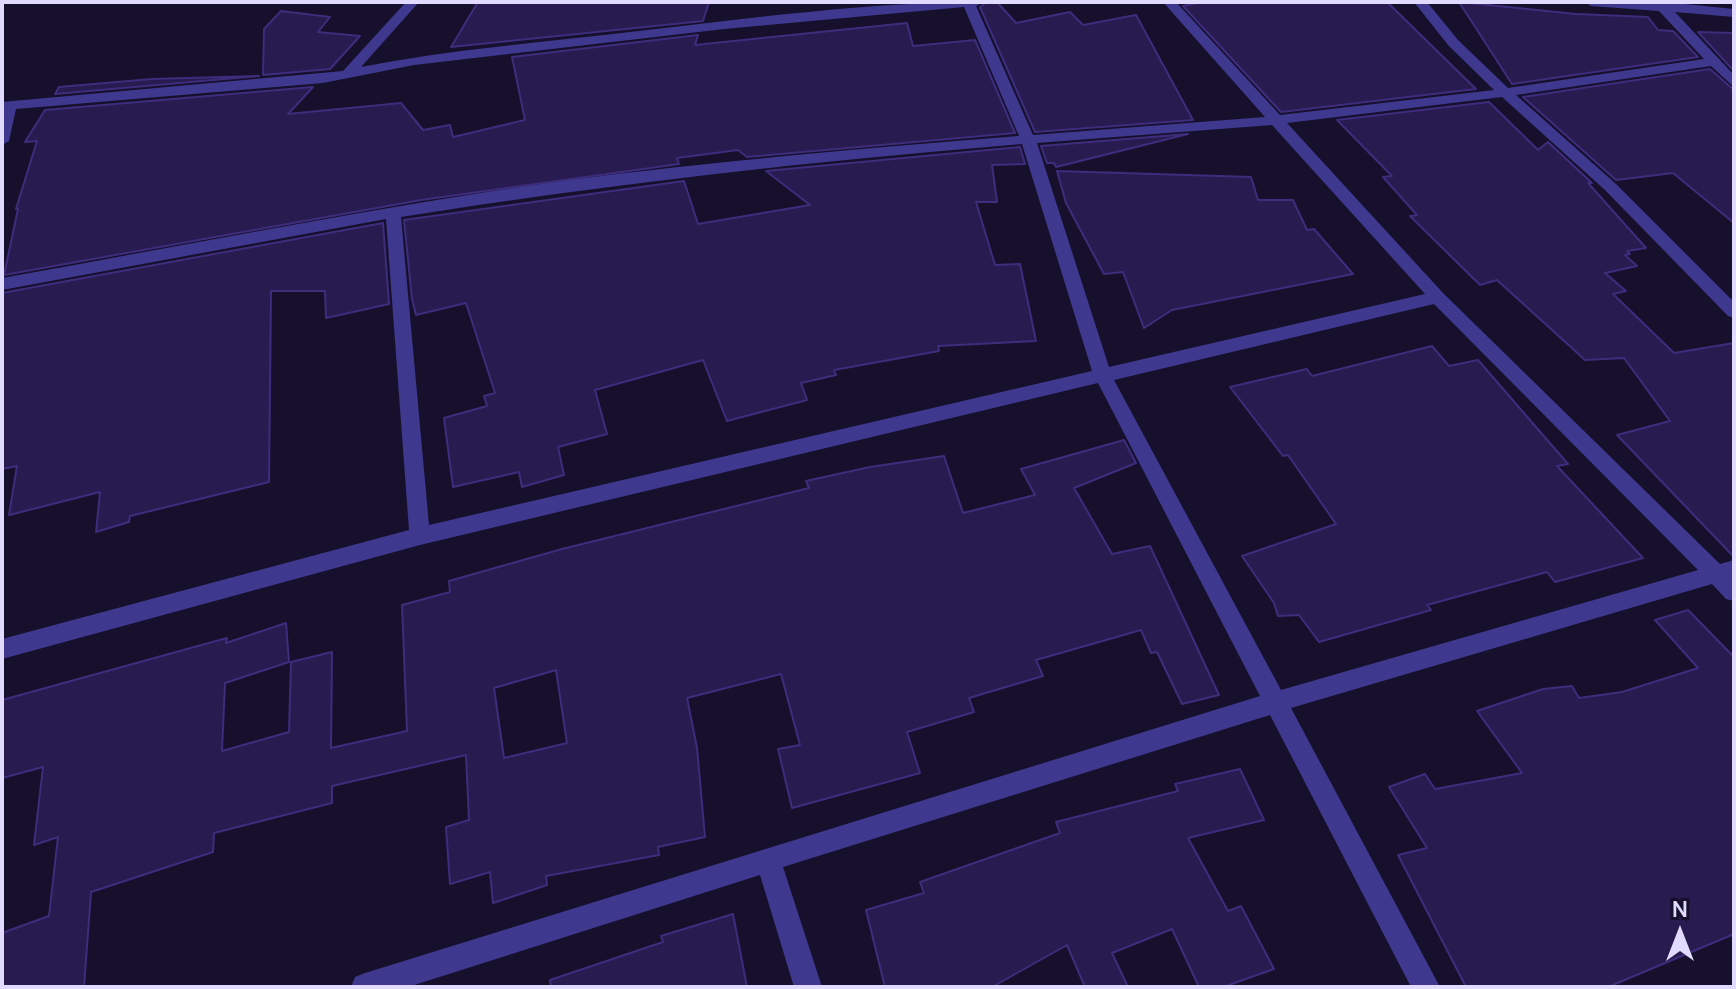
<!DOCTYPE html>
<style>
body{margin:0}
#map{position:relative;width:1736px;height:989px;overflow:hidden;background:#16102d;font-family:Manrope,sans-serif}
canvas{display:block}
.frame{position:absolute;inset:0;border:4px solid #e1dcff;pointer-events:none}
.north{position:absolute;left:1640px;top:893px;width:80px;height:80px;-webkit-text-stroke:6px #16102d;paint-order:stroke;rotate:0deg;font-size:22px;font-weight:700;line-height:32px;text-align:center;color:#e1dcff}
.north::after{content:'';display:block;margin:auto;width:28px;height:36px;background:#e1dcff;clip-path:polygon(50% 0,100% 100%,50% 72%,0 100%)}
</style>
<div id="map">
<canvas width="1736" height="989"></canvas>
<div class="frame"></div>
<div class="north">N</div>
</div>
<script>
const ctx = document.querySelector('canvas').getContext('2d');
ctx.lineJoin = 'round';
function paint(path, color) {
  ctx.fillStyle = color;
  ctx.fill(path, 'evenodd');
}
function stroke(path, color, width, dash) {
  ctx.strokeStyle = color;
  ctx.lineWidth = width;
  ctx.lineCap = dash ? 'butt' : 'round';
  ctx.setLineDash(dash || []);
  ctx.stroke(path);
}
const building = new Path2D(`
 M478 2H709L703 21 451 47Z
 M987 2H997L1016 23 1070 12 1083 25 1136 15 1193 120 1035 132 980 7Z
 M1203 2H1387L1476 89 1281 112 1183 6Z
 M1459 2 1576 14 1648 17 1658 30 1673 31 1698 57 1512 84Z
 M281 11 330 17 318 32 360 36 330 69 263 75 264 29Z
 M907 23 913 46 975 40 1015 133 747 157 738 150 677 158 679 164 421 200 4 275 18 209H16L37 141 25 142 45 110 313 87 288 114 401 103 423 130 450 125 453 137 525 120 512 57 698 35 695 45Z
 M1698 32 1734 33V71Z
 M1710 69 1734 90V223L1673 173 1616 180 1523 97Z
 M259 76 55 94 59 87 152 79Z
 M1489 102 1538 150 1548 142 1592 183H1588L1646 248 1627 251 1630 254 1625 255 1637 266 1605 273 1626 291 1613 294 1674 353 1734 343V557L1617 435 1670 421 1624 358 1585 360 1497 280 1480 285 1410 216 1417 215 1383 177 1392 176 1337 120Z
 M1188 134 1056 167 1054 163H1047L1041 146Z
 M1020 147 1025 164 992 165 997 202H976L995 265 1020 264 1036 341 938 346 939 351 834 370 836 375 801 383 807 400 727 421 703 360 595 390 607 434 558 447 564 475 522 487 519 472 453 487 444 418 487 406 484 396 495 393 466 303 416 315 412 299 404 220 684 181 698 224 810 205 766 171Z
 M1057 171 1251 177 1258 200H1293L1307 230 1314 229 1353 274 1172 310 1144 328 1123 272 1104 274 1066 203Z
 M383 223 389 304 326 318 325 291H271L269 482 130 516 129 522 96 532 100 492 9 515 17 466 2 469V293Z
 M1432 346 1449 366 1478 360 1568 464 1557 466 1643 558 1555 582 1547 572 1427 605 1431 610 1319 642 1299 615 1278 616 1274 603 1242 556 1336 524 1288 455 1283 456 1230 387 1307 369 1312 376Z
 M1124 440 1136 463 1074 488 1112 554 1150 546 1219 695 1182 704 1157 652 1151 653 1141 630 1036 660 1043 676 969 698 974 712 907 732 920 773 792 808 778 749 800 745 781 674 687 698 697 748 705 837 658 847 659 855 546 876 547 885 493 903 490 872 450 884 446 827 469 820 466 755 332 786V803L214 833 213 852 91 892 84 987H2V933L49 916 58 837 34 845 43 767 2 778V700L227 638 226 643 286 623 289 662 225 683 222 751 289 732 291 662 332 652 331 748 407 731 402 605 450 592 449 581 562 549 809 488 806 481 870 467 944 456 963 513 1035 495 1021 469ZM556 670 567 743 504 758 494 688Z
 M1688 610 1734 657V934L1608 987H1466L1398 855 1427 848 1389 787 1425 774 1435 789 1522 773 1477 711 1543 689 1572 686 1579 698 1622 692 1698 668 1655 620Z
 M1240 769 1264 820 1188 838 1228 911 1241 906 1274 969 1223 987H1199L1172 929 1112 953 1128 987H1085L1067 945 992 987H885L866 910 924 893 920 882 1060 833 1056 822 1178 791 1175 784Z
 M733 914 747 987H551L550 980 663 942 661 936Z`);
paint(building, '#271b4f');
stroke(building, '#3e2c7d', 2);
paint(new Path2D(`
 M406 2H419L361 67C453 49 546 42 639 31 753 18 869 2 984 2L976 6 1033 135 1265 117 1163 2H1176L1280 115 1494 90 1448 45 1414 2H1427L1458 40 1508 88 1704 59 1659 11 1591 6 1585 2H1665L1734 9V17L1675 12 1734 75V87L1711 66 1516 95 1616 184 1734 302V318L1728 316 1605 190 1502 97 1287 123 1443 293 1720 564 1734 560V601L1726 599 1712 584 1291 708 1440 987H1411L1270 715 783 867 822 987H794L760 875 408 987H351L355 977 365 973 1260 696 1098 383 420 545 2 659V639L409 530 386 219 2 290V278C188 245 374 207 562 181 714 161 867 148 1019 136L964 7 724 29 414 65 323 83 16 109 9 141 2 145V102L343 71ZM1272 125 1425 294 1109 367 1037 143ZM1022 144 1092 371 429 525 401 217C607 184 814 161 1022 144ZM1434 304 1698 570 1281 690 1114 380Z`), '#3e398f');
</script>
